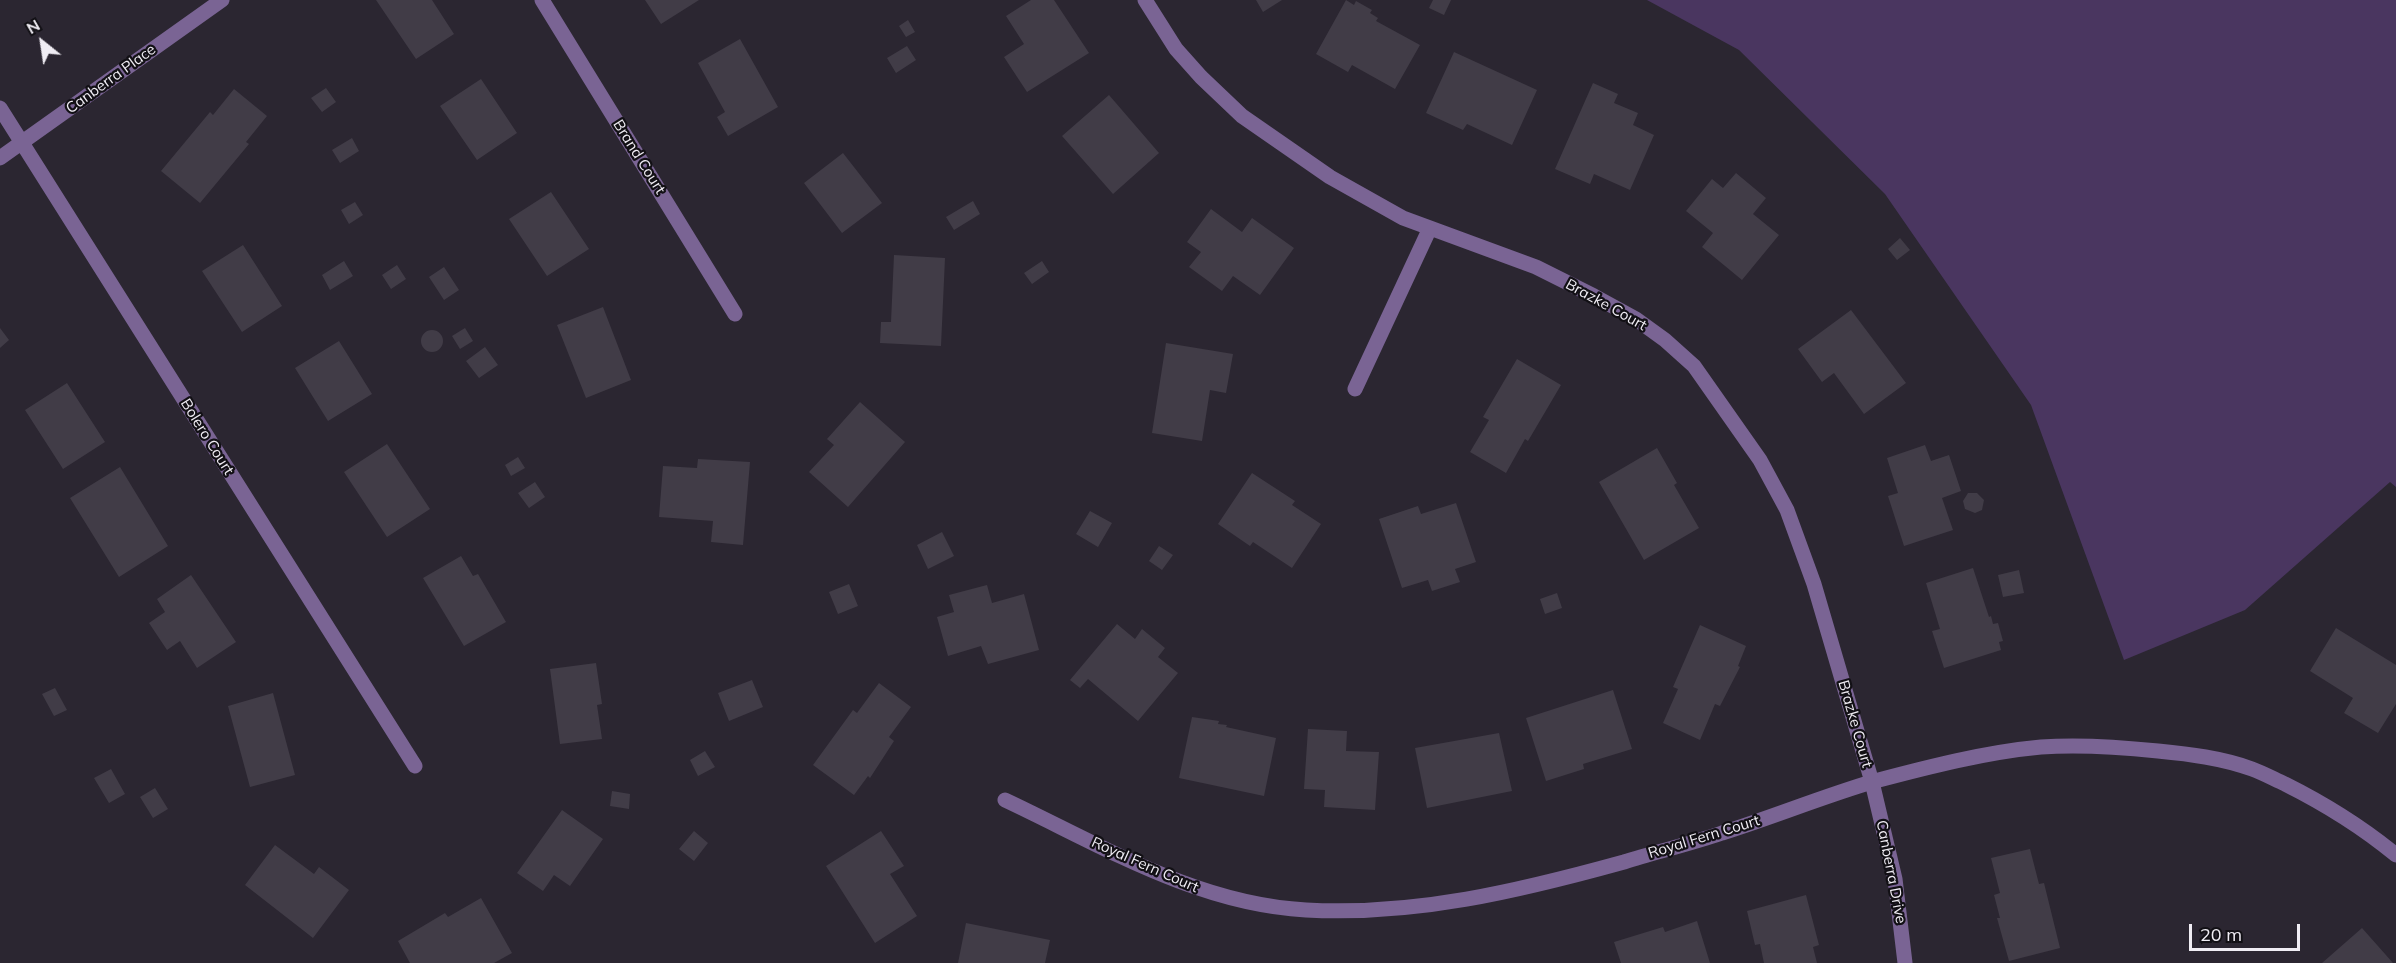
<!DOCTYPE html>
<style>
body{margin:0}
#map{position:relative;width:2396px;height:963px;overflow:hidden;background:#2b2631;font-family:Mulish,sans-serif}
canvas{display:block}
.north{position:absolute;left:12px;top:12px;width:60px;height:60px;-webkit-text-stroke:4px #121015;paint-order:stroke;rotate:330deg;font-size:16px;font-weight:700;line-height:24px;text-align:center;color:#f0edf4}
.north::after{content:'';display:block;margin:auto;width:21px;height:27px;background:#f0edf4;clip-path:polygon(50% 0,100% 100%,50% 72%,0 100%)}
.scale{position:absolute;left:2189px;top:924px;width:111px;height:27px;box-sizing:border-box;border:3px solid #f0edf4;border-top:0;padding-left:8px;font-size:18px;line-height:21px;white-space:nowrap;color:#f0edf4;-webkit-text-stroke:4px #121015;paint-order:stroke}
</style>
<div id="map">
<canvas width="2396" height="963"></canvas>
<div class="north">N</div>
<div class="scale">20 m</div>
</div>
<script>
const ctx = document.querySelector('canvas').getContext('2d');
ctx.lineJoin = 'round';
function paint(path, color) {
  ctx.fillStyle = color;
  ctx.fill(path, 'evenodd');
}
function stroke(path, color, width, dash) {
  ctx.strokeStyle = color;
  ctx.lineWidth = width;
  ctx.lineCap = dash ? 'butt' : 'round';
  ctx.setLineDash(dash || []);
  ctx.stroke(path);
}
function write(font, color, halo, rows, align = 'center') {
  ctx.font = font + ' Mulish,sans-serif';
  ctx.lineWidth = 4.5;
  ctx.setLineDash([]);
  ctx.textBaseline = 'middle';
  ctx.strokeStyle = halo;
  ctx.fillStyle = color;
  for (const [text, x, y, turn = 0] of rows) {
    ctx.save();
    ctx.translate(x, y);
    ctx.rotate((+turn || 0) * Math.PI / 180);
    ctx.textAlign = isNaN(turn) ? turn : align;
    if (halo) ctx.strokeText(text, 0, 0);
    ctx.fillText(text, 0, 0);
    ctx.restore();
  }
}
paint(new Path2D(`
 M1647 0H2396V487L2390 482 2245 610 2124 660 2031 405 1885 194 1739 50Z`), '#4a3660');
paint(new Path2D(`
 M376 0H432L454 34 416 59Z
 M645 0H699L661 24Z
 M1031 0H1054L1089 53 1027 92 1004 57 1024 44 1006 16Z
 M1256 0H1282L1263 12Z
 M1346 0 1354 5 1356 1 1372 10 1370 13 1378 18 1376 21 1420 45 1395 89 1352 65 1348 72 1316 54Z
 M1433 0H1451L1444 15 1429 8Z
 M908 20 915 32 906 37 899 26Z
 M740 39 778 107 728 136 717 117 725 112 698 63Z
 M907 46 916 60 896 73 887 58Z
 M1454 52 1537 90 1512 145 1467 124 1463 130 1426 113Z
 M481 79 517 133 477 160 440 106Z
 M1593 83 1618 94 1614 103 1638 113 1633 125 1654 135 1630 190 1594 174 1590 184 1555 169Z
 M326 88 336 102 322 112 311 98Z
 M234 89 267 116 246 142 249 144 200 203 161 171 210 112 213 115Z
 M1109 95 1159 153 1113 194 1062 136Z
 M352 138 359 151 340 163 332 150Z
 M843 153 882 203 842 233 804 183Z
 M1736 173 1766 198 1753 214 1779 235 1742 280 1702 247 1713 233 1686 211 1712 179 1723 188Z
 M551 192 589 249 547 276 509 219Z
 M973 201 980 214 954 230 946 217Z
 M355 202 363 215 349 224 341 210Z
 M1211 209 1242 232 1252 218 1294 248 1260 295 1233 276 1222 291 1189 267 1201 252 1187 242Z
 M1900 238 1910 250 1897 260 1888 249Z
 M243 245 282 306 242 332 202 271Z
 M894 255 945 258 941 346 880 343 881 322H891Z
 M344 261 353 276 330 290 322 275Z
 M1042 261 1049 272 1032 284 1024 273Z
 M397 265 406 279 391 289 382 275Z
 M444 267 459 290 444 300 429 277Z
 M603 307 631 380 586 398 557 325Z
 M1851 310 1906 383 1864 414 1834 373 1822 382 1798 349Z
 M0 328 9 340 0 348Z
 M465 328 473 341 460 349 452 336Z
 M421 341a11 11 0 1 1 22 0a11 11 0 1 1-22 0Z
 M339 341 372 394 328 421 295 368Z
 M1166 343 1233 354 1226 393 1210 390 1202 441 1152 433Z
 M485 347 498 365 479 378 466 361Z
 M1517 359 1561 385 1528 441 1525 439 1506 473 1470 452 1489 420 1483 417Z
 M67 383 105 442 63 469 25 410Z
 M860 402 905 442 848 507 809 472 834 445 827 439Z
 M387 444 430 509 387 537 344 472Z
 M1925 445 1931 461 1949 455 1961 491 1942 498 1953 530 1904 546 1888 496 1898 493 1887 458Z
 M1657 448 1677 483 1674 485 1699 528 1644 560 1599 482Z
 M518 457 525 468 511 476 505 465Z
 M698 459 750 462 743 545 711 542 713 521 659 517 663 466 697 468Z
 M120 467 168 546 119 577 70 498Z
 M1252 473 1295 501 1292 505 1321 524 1292 568 1253 542 1250 546 1218 524Z
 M535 482 545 497 529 508 518 493Z
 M1968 493H1977L1984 500 1982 510 1975 513 1965 509 1963 501Z
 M1456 503 1476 562 1455 569 1460 582 1432 591 1428 580 1402 588 1379 519 1418 506 1421 514Z
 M1090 511 1112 523 1098 547 1076 534Z
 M942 532 954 556 928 569 917 545Z
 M1159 546 1173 555 1162 570 1149 561Z
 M461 556 473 576 478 574 506 622 464 646 423 578Z
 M1973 568 1989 617 1991 616 1993 624 1998 623 2003 641 1999 642 2001 650 1944 668 1932 631 1940 629 1926 583Z
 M2019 570 2024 593 2003 597 1998 575Z
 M191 575 236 642 197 668 180 641 167 650 149 623 165 612 157 599Z
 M849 584 858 606 838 614 829 592Z
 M987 585 992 603 1024 594 1039 650 988 664 981 646 948 656 937 617 954 612 949 595Z
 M1557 593 1562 608 1545 614 1540 599Z
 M1117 624 1135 639 1142 629 1165 648 1158 657 1178 673 1138 721 1088 679 1080 688 1070 680Z
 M1700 625 1746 646 1738 666 1740 667 1720 706 1715 704 1700 740 1663 723 1678 689 1673 687Z
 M2336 628 2396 665V704L2378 733 2344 713 2353 698 2310 671Z
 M596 663 602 704 597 705 602 739 560 744 550 669Z
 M752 680 763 707 729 721 718 693Z
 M879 683 911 707 889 737 894 741 870 778 868 776 854 795 813 765 853 710 857 713Z
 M55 688 67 710 54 716 42 694Z
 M1613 690 1632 749 1583 764 1584 769 1546 781 1526 718Z
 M273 693 295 775 250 787 228 706Z
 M1192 717 1219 721 1218 724 1227 725 1226 727 1276 738 1264 796 1179 778Z
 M1308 729 1347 731 1346 751 1379 752 1375 810 1324 807 1325 790 1304 789Z
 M1499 733 1512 791 1427 808 1415 748Z
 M705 751 715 767 698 776 690 760Z
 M111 769 125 794 109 803 94 778Z
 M155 788 168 809 153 818 140 797Z
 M612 791 630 794 629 809 610 806Z
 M562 810 603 839 570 886 554 875 543 891 517 873Z
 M694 831 708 843 694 861 679 849Z
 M881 831 904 866 890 874 917 916 875 943 826 866Z
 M275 845 314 874 319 867 349 890 313 938 245 885Z
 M2030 849 2039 884 2044 883 2060 948 2009 961 1997 918H2000L1994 895 2000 893 1991 858Z
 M1806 895 1819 945 1813 947 1817 963H1764L1760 944 1755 945 1747 911Z
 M481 898 512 953 494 963H410L398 941 445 913 448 917Z
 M1697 921 1710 963H1621L1614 942 1663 927 1665 932Z
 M966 923 1050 940 1045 963H958Z
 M2362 928 2393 963H2322Z`), '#413c47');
stroke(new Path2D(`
 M542 0 735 314
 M1145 0 1176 49 1201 77 1242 116 1330 177 1403 218 1536 267 1594 296 1636 319 1665 340 1694 366 1760 460 1787 510 1814 584 1872 782 1895 879 1905 963
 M0 108 415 766
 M0 158 222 0
 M1355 389 1430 228
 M1005 800C1101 845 1196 904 1306 910 1415 916 1519 891 1624 862 1656 852 1690 844 1722 833 1773 817 1824 796 1875 781 1928 767 1986 752 2041 747 2080 744 2120 747 2158 751 2189 754 2222 758 2252 769 2263 773 2274 779 2285 784 2325 804 2362 827 2396 855`), '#7a6494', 15);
write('15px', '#f0edf4', '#121015', [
 ["Canberra Place",111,79,-36],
 ["Brand Court",639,157,58],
 ["Brazke Court",1606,305,29],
 ["Bolero Court",207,437,58],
 ["Brazke Court",1855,724,74],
 ["Royal Fern Court",1704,837,-17],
 ["Royal Fern Court",1145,865,24],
 ["Canberra Drive",1891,872,79]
]);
</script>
